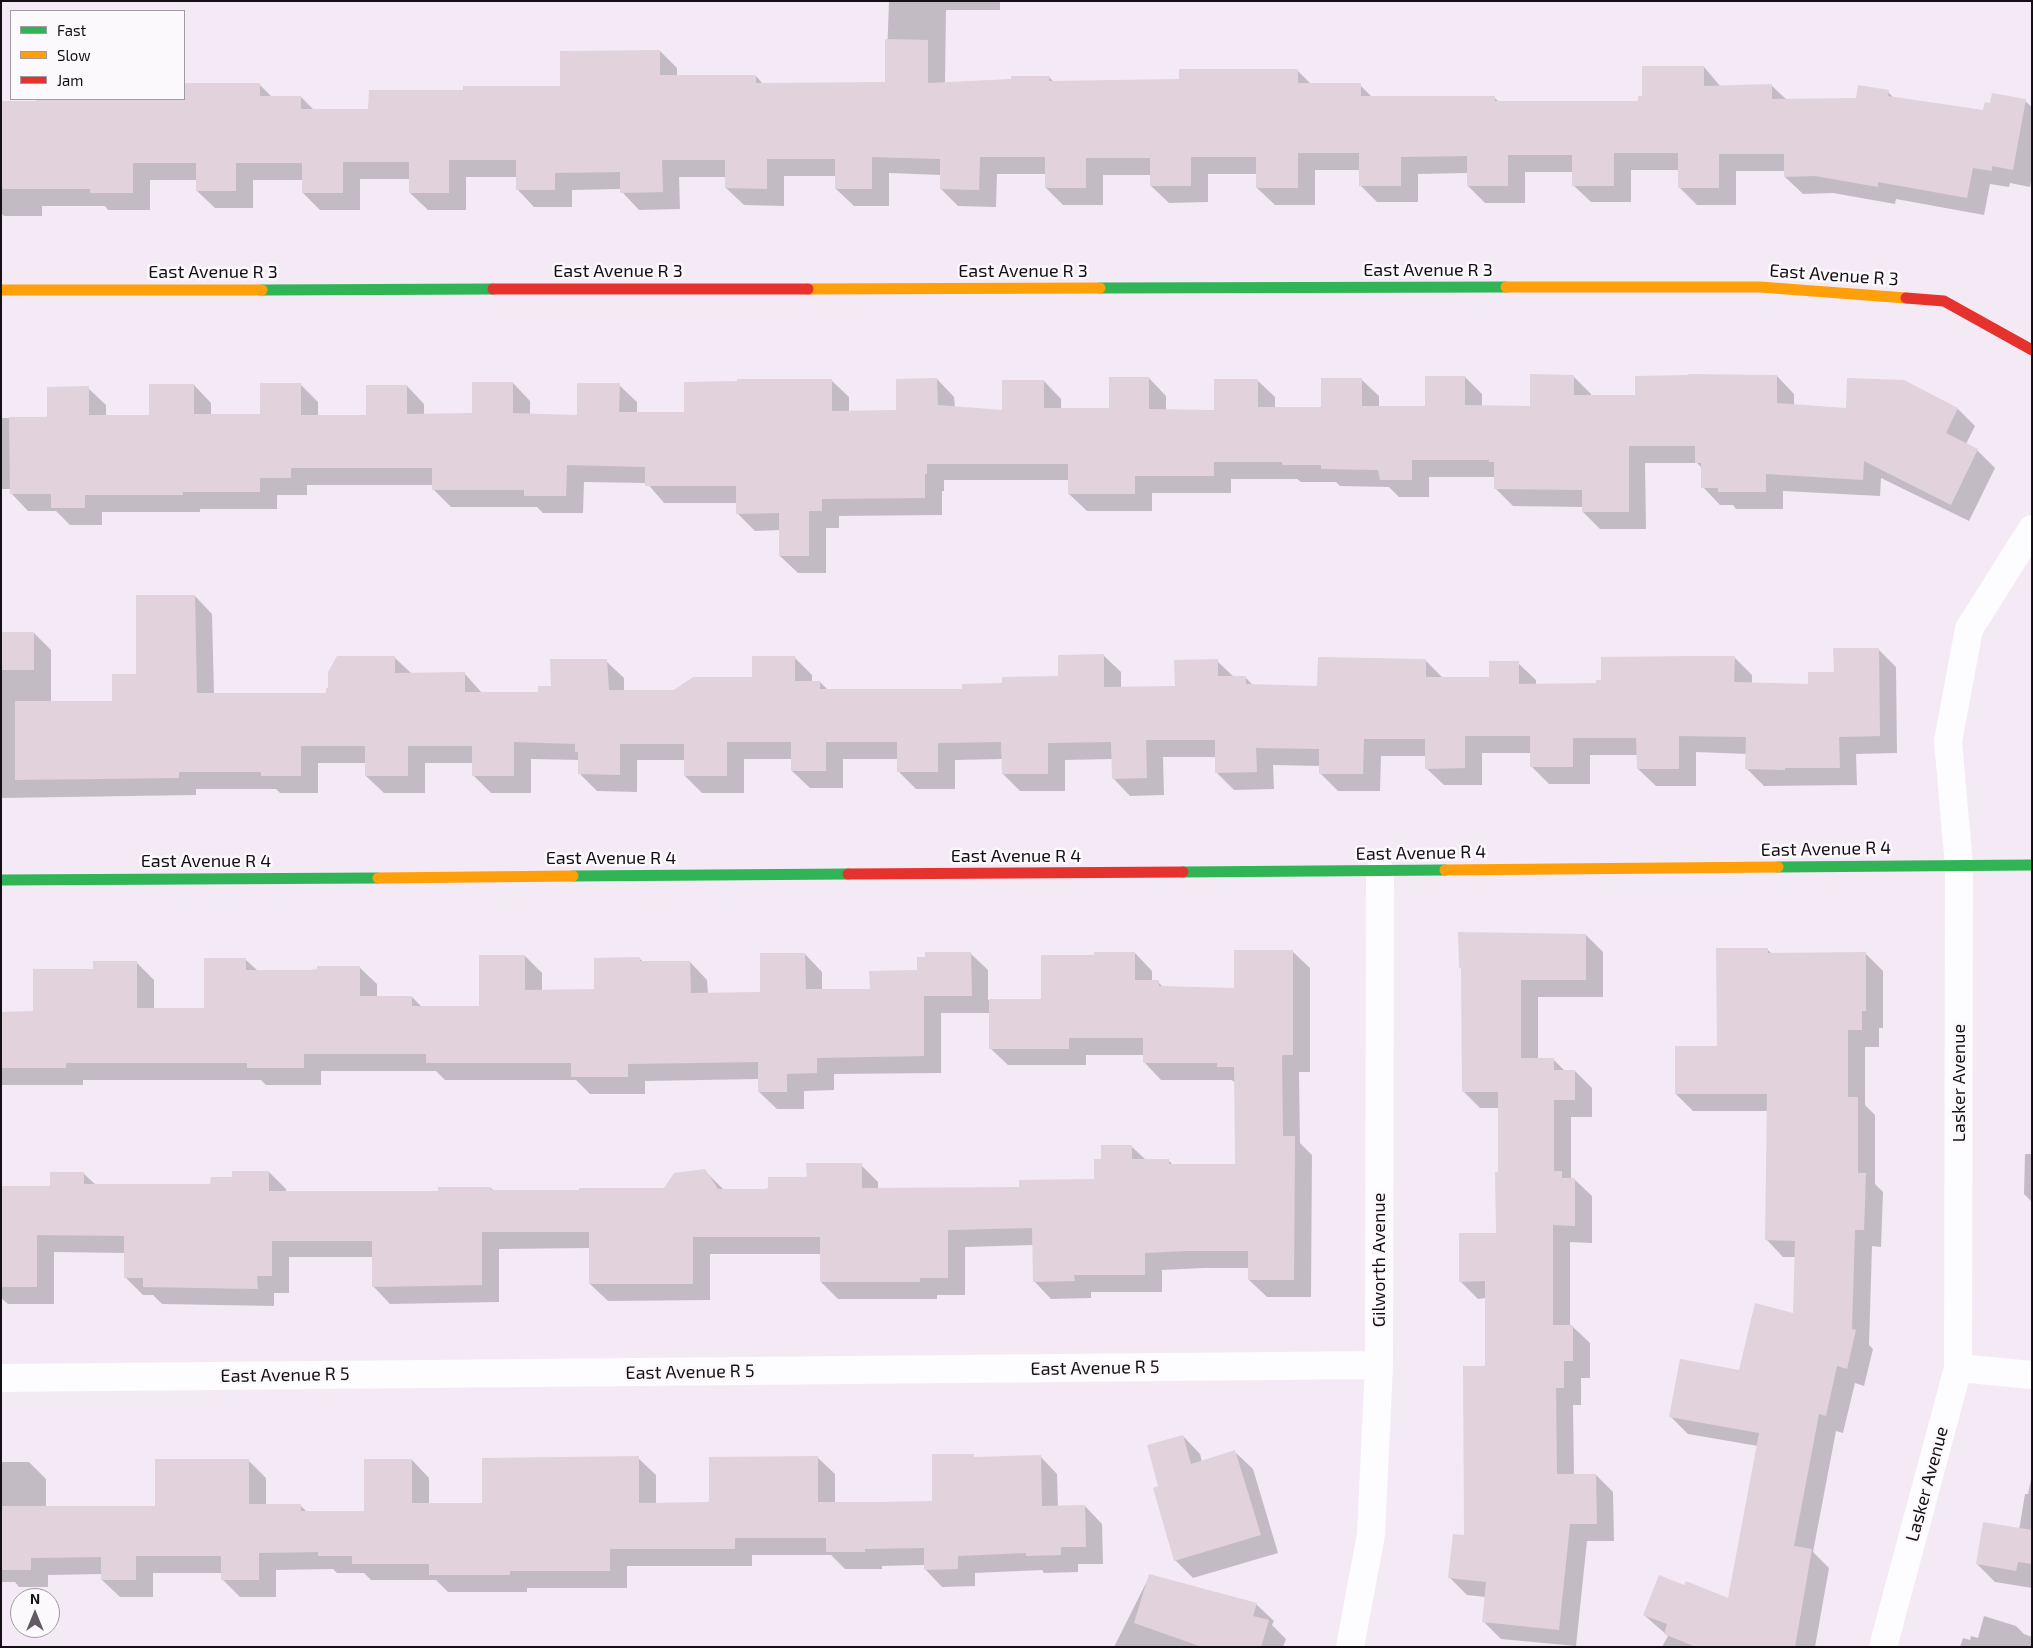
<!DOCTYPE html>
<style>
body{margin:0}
#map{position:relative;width:2033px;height:1648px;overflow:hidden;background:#f4eaf6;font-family:"Exo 2",sans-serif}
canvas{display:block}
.frame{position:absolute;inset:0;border:2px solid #140e15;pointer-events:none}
.legend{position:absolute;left:10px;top:10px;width:175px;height:90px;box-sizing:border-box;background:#fcf9fd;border:1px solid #9f9ba0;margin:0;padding:6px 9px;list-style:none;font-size:15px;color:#140e15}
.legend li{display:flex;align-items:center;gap:10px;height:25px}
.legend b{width:25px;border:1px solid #9f9ba0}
.north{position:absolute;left:10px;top:1588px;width:50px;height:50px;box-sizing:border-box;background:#fcf9fd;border:1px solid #9f9ba0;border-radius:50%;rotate:0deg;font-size:14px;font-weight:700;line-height:20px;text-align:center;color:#140e15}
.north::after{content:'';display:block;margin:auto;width:18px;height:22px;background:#625b64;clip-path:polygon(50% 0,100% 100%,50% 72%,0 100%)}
</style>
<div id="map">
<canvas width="2033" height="1648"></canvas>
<div class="frame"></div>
<ul class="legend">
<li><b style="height:6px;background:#30b455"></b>Fast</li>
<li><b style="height:6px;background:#ff9f0a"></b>Slow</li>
<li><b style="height:6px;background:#e5322d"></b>Jam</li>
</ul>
<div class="north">N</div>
</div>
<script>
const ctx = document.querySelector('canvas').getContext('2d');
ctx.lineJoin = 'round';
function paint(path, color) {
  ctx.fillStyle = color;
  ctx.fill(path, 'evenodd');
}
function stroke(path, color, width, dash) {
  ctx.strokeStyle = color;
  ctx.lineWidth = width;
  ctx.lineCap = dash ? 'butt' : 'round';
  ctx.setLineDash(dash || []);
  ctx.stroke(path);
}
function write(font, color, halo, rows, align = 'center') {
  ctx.font = font + ' "Exo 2",sans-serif';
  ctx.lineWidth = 5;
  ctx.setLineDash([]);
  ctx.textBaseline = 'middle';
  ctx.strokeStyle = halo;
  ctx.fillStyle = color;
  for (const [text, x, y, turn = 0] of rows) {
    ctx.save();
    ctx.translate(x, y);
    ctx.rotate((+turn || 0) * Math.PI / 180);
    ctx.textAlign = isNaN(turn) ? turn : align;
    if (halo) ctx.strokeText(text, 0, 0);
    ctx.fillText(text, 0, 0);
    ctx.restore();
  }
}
paint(new Path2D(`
 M889 1H1000V10H946L945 84 1049 77 1054 82 1180 80 1298 71 1312 85H1360L1373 98H1495L1499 102H1639L1643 97 1704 67 1721 87 1771 85 1787 100 1857 99 1888 92 1895 99 1984 112 2025 101 2032 107V176L2030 187 2010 183 2009 187 1990 184 1984 215 1896 199 1895 204 1833 193 1803 194 1785 177V171H1736V205H1697L1680 188V170H1631V202H1591L1573 185V172H1525V203H1485L1468 186V173L1418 174V202H1377L1360 185V170H1315V205H1275L1257 188V174H1208V202L1169 203 1151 186V175H1103V205H1063L1046 188V174H997L996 207 958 206 941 189V175L889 173V206H854L836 189V176H784V206L744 205 726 188V177H679L680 209 639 210 622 192V189L572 190V207H534L517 189V177H466V210H428L410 193V179H360V210H320L303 193V180H253V208H215L197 191V180H150V210H108L105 206H42V216H4L1 213V102H37V99H184V85H260L272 97H301L314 110H369L464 91 562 87 660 51 677 68V76H756L763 84 886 83Z
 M1573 376 1591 394V397H1636L1777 376 1794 394V405L1847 409H1958L1975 426 1966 444 1977 450 1995 468 1969 521 1881 478 1880 496 1783 491V509H1736L1733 505H1720L1703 487V469L1697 463H1645L1646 529H1600L1583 512V507L1513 506 1495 488V477H1429V497H1399L1389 487 1340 486 1336 482H1301L1297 479H1231V493H1152V511H1087L1069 494V480H944V491H942V515L839 516V528H826V573H798L780 556V530L755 531 737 513V503H664L647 483 584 482 583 513H543L537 507H451L433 489V485H307V495H277V509H200V512H102V525H70L56 511H28L11 493V489H1V406L2 418H48L88 388 106 405V417H150L194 385 211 403V415H261L301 385 318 402V416H367L407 386 424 404V415H473L513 383 530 401V415L578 416 619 385 637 402V413H685L831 380 849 397V412L897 411 937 379 954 397 955 407 1004 411 1044 381 1061 399V409H1110L1149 378 1166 396V410L1215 412 1257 380 1275 397V408H1322L1361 379 1379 396V408H1426L1465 377 1482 394V407L1531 408Z
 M195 596 212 614 214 694H327L394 657 412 674H465L482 693H539L606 661 624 678V691H675L753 678 794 657 812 675V682H820L828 690H963L1059 677 1103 655 1121 672V688L1176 687 1217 661 1234 677H1245L1254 686 1318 688 1425 660 1443 678H1490L1518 663 1536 680V685L1597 684 1734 657 1752 675V684L1809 685 1879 650 1896 667 1897 753 1856 754 1857 785 1764 786 1747 769V754L1696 752V786H1656L1638 769V755H1590V784H1549L1532 767 1531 753H1482V785H1444L1426 768V756H1381L1380 791H1338L1320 773V766L1273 765 1274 789 1234 790 1217 773 1216 757H1163L1164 795 1130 796 1113 778V759L1065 760V791H1020L1003 774V759L955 760V789H916L898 771V759H843V788H810L792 771V759H744V793H702L685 776V760H637V792L597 791 580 774V760L531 759V793H491L473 775V763H425V793H384L366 776V763H318V793H280L276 789H196V795L1 798V633H34L51 650V702H113L137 675Z
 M1586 935 1603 952V997H1538V1059H1553L1565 1071H1575L1592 1088V1117H1571V1179H1574L1592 1196V1243L1570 1242V1326H1572L1590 1343V1378H1581V1405H1573L1574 1475H1596L1613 1492 1614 1541H1587L1576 1646 1501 1639 1483 1621 1486 1597 1467 1595 1450 1578 1466 1537 1486 1367V1298L1478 1299 1460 1281 1497 1235 1500 1173V1108H1480L1463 1091 1462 969 1460 967Z
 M1767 949 1772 954 1865 953 1883 971V1028H1879V1047H1865V1105L1875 1115V1184L1883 1192 1881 1247 1872 1246 1869 1345 1873 1349 1864 1386 1855 1383 1843 1433 1836 1431 1813 1552 1829 1568 1815 1647H1662L1668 1636 1644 1615 1685 1587 1729 1600 1758 1446 1688 1434 1671 1417 1740 1372 1794 1314 1796 1257H1783L1766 1239 1768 1111H1693L1676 1094 1718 1047Z
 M1292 951 1310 968V1072H1299L1300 1143 1312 1155 1311 1297H1267L1249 1280V1268H1204L1162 1270V1292H1091V1298L1051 1299 1034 1281 1033 1245 965 1247V1295H937V1299H838L821 1282V1254H710V1300L608 1301 590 1284V1248L499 1249V1302L390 1304 373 1286V1257H289V1293H274V1306L162 1304 153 1295H143L126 1278V1253L54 1252V1304H8L1 1298V1187H52L83 1173 96 1185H211L233 1178 269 1172 286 1189V1192H439L491 1188 495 1192 665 1189 705 1171 724 1190H766L861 1165 878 1182V1189L1021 1188 1095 1180 1102 1160 1131 1146 1146 1160H1168L1173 1165H1236L1235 1083 1232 1080H1161L1144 1062V1055H1086V1065H1008L990 1048V1013H941V1073L834 1074V1090L804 1091V1109H777L759 1092V1079L645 1081V1094H590L576 1080H445L436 1071H321V1085H266L261 1080H83V1085H1V1013H34L95 970 136 962 154 980V1009H206L245 959 258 971H310L359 967 377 984V997H412L422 1007H480L525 956 542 973V991L596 990 640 959 643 962H690L707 980 708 994 762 993 805 954 822 972V990H871L970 953 988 970V1000H1042L1095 956 1135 953 1152 971V982H1158L1164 988 1236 989Z
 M2025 1154H2032V1202L2024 1194Z
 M1183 1436 1200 1454 1202 1462 1235 1452 1253 1469 1278 1553 1193 1578 1175 1560 1160 1487Z
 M973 1456 975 1458 1040 1456 1057 1474 1058 1507 1085 1506 1102 1524 1103 1564H1078V1572L1044 1573 1042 1570 975 1573V1586L942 1587 925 1569V1565L882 1566V1569H845L831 1555H752V1566H627V1588H527V1592H448L436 1580H371L364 1573H337L333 1569 276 1570V1597H240L223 1580V1573H153V1597H120L102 1580V1574L48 1575V1587H19L15 1582H1V1462H29L46 1479V1508L156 1507 249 1461 266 1478V1506H301L307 1512H366L412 1460 429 1478V1504H483L638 1458 656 1475V1504L710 1503 817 1457 835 1474V1504L933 1502Z
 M2032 1474V1588L1995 1582 1977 1564 2019 1530 2025 1494H2028Z
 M1150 1575 1256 1604 1274 1621 1272 1625 1286 1639 1283 1647H1114Z
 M1984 1616 2016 1626 2024 1634 2032 1637V1647H1960L1963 1638 1970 1640 1971 1636 1978 1638Z`), '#0003');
paint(new Path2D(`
 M885 39 928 40V83L1011 79V76H1050L1049 81 1179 79V69H1298V83H1361V96H1495V101H1638V96H1642V66H1704V86L1772 84V99L1856 98 1858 85 1889 90 1888 96 1983 110 1985 102 1990 103 1992 93 2026 99 2013 170 1992 166V171L1973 168 1967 198 1878 182V187L1815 176 1784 177V154H1719V188H1678V153H1614V186H1572V155H1508V186H1467V156L1401 157V186H1359V153H1298V188H1256V157H1191V186H1150V158H1086V188H1045V157H980L979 190 940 189V159L872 157V189H835V159H767V189L725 188V160H662L663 192 620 193V172L555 173V190H516V160H449V193H409V162H343V193H302V163H236V191H196V163H133V193H90V189H1V101H36V99H184V83H260V96H301V109H368L369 90H463V86H560V51L660 50V75H756V83L885 82Z
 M1530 374 1574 375V395H1635V376L1688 375V374L1777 375V403L1846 408 1847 378 1904 380 1958 408 1946 433 1978 449 1951 505 1864 461 1863 480 1766 474V492H1718V488H1701V463H1695V446H1629V512H1582V490L1494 489V462H1489V460H1412V480H1380L1378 470 1321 469V465H1282V462H1214V476H1135V494H1068V464H927V474H925V498L822 499V511H809V556H779V513L736 514V486H645V467L567 465 566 496H524V490H432V468H291V478H260V492H183V495H85V508H51V494H10L9 417H47V387L89 386V415H149V384H194V414H260V383H301V415H366V385H407V414L472 413V382H513V413L577 415V383H620L619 412H684V382L737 381V379H832V411L896 410V379L937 378 938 405 1002 410V380H1044V408H1109V377H1149V409L1214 410V379H1258V407H1321V378H1362V406H1425V376H1465V405L1530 406Z
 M136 595H195L197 693H326V688H328V672L337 656H395V673L465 672V692H538V686H551L550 659H607L609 690H674L693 677H752V656H795V681H820V689H962V684L1002 683V677L1058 676V655L1104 654V687L1175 686 1174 660 1218 659V676H1246V684L1317 686 1318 657 1426 659V677H1489V661H1519V684L1596 683V680H1601V657L1692 656H1735L1734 682 1808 684V672H1834L1833 648H1879L1880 736 1839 737 1840 768H1785V770L1745 769 1746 737 1679 736V769H1637L1636 738H1573V767H1530V736H1465V768L1425 769V739H1364L1363 774H1319V749L1256 748 1257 772 1215 773V740H1146L1147 778 1112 779 1111 742 1048 743V774H1002L1001 742 938 743V772H897V742H826V771H791V742H727V776H684V744H620V775L578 774V752H575V744L514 742V776H472V746H408V776H365V746H301V776H261V772H179V778L15 780V701H112V674H136Z
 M1 632H34V670H1Z
 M1458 932 1586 934V980H1521V1058H1554V1070H1575V1100H1554V1171H1562V1178H1575V1226L1553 1225V1325H1573V1361H1564V1388H1556L1557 1474H1596L1597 1524H1570L1559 1630 1482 1622 1486 1582 1448 1578 1453 1534 1464 1535 1463 1366H1485V1281L1459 1282V1233H1496L1495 1172H1498V1092H1462L1461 968H1459Z
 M1716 948H1768V953L1866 952V1011H1862V1030H1848V1097H1858V1173H1866L1864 1230H1855L1852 1329 1856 1330 1847 1369 1837 1366 1826 1416 1819 1414 1794 1546 1812 1549 1795 1647H1696L1664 1634 1667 1624 1643 1615 1659 1575 1684 1585 1686 1581 1728 1598 1759 1433 1669 1417 1680 1359 1739 1370 1755 1303 1793 1313 1795 1241 1765 1240 1767 1094H1675V1046H1717Z
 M1234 950H1293V1055H1282L1283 1136H1295L1294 1280H1248V1251H1186L1145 1253V1275H1074L1075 1281 1033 1282 1032 1228 948 1230V1278H920V1282H820V1237H693V1284H589V1232H482V1285L372 1287V1241H272V1276H257L258 1289 143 1287V1278H124V1236L37 1235V1287H1V1186H50V1172H84V1184H210L211 1177H232V1171H269V1191H438V1187H491V1190H579V1188H664L674 1173 705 1169 718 1189H765L768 1188V1177H807L806 1163H862V1188L1019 1187V1180L1094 1179V1159H1101V1145H1132V1159H1169V1164H1235L1234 1067H1217V1063H1143V1038H1069V1049H989V999H1041V955H1094V952H1135V980H1159V986L1234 988Z
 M925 952H971L972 996H924V1056L817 1058V1073L787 1074V1092H758V1062L628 1064V1077H571V1063H426V1054H304V1068H247V1063H66V1068H1V1012L33 1011V969H93V961H137V1008H204V958H246V970H310L317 969V966H360V996H412V1006H479V955H525V990L594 989V958L640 957V961H690L691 993 760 992V953H805L806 989H870L869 971 917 970V957H925Z
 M1183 1435 1191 1464 1235 1450 1261 1535 1174 1561 1153 1488 1158 1486 1147 1445Z
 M932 1454H974V1457L1041 1455 1042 1506 1085 1505 1086 1547H1061V1555L1026 1556V1553L958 1556V1569L924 1570V1548L865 1549V1552H826V1538H735V1549H610V1571H510V1575H429V1564H352V1556H318V1552L259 1553V1580H221V1556H136V1580H101V1557L31 1558V1570H1V1506H155V1459H249V1504H301V1511H364V1459H412V1503H482V1458L639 1456V1503L709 1502V1457L818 1456V1502H879L932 1501Z
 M1983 1522 2032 1530V1564L2018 1562 2016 1571 1976 1564Z
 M1149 1574 1257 1603 1253 1616 1269 1620 1261 1647H1202L1134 1623Z`), '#e1d2dc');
stroke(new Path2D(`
 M1958 1368 2032 1375
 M1 1378 1379 1365
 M1350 1647 1371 1535 1379 1365 1380 871
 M1883 1647 1958 1368 1959 866 1948 741 1969 629 2032 529`), '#fdfcfe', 28);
stroke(new Path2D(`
 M1100 288 1506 287
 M262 290 493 289
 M1778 867 2032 865
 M1183 872 1445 870
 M573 876 848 874
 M1 880 378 878`), '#30b455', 11);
stroke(new Path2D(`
 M1506 287H1760L1906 298
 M808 289 1100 288
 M1 290H262
 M1445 870 1778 867
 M378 878 573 876`), '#ff9f0a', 11);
stroke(new Path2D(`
 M493 289H808
 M1906 298 1944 301 2032 350
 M848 874 1183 872`), '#e5322d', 11);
write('18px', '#140e15', '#fcf9fd', [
 ["East Avenue R 3",1428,270],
 ["East Avenue R 3",618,271],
 ["East Avenue R 3",1023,271],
 ["East Avenue R 3",213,272],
 ["East Avenue R 3",1834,275,4],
 ["East Avenue R 4",1826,849,-1],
 ["East Avenue R 4",1421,853,-1],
 ["East Avenue R 4",1016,856],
 ["East Avenue R 4",611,858],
 ["East Avenue R 4",206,861],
 ["Lasker Avenue",1959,1083,-90],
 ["Gilworth Avenue",1379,1260,-90],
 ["East Avenue R 5",1095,1368,-1],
 ["East Avenue R 5",690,1372,-1],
 ["East Avenue R 5",285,1375,-1],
 ["Lasker Avenue",1927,1484,-75]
]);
</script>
